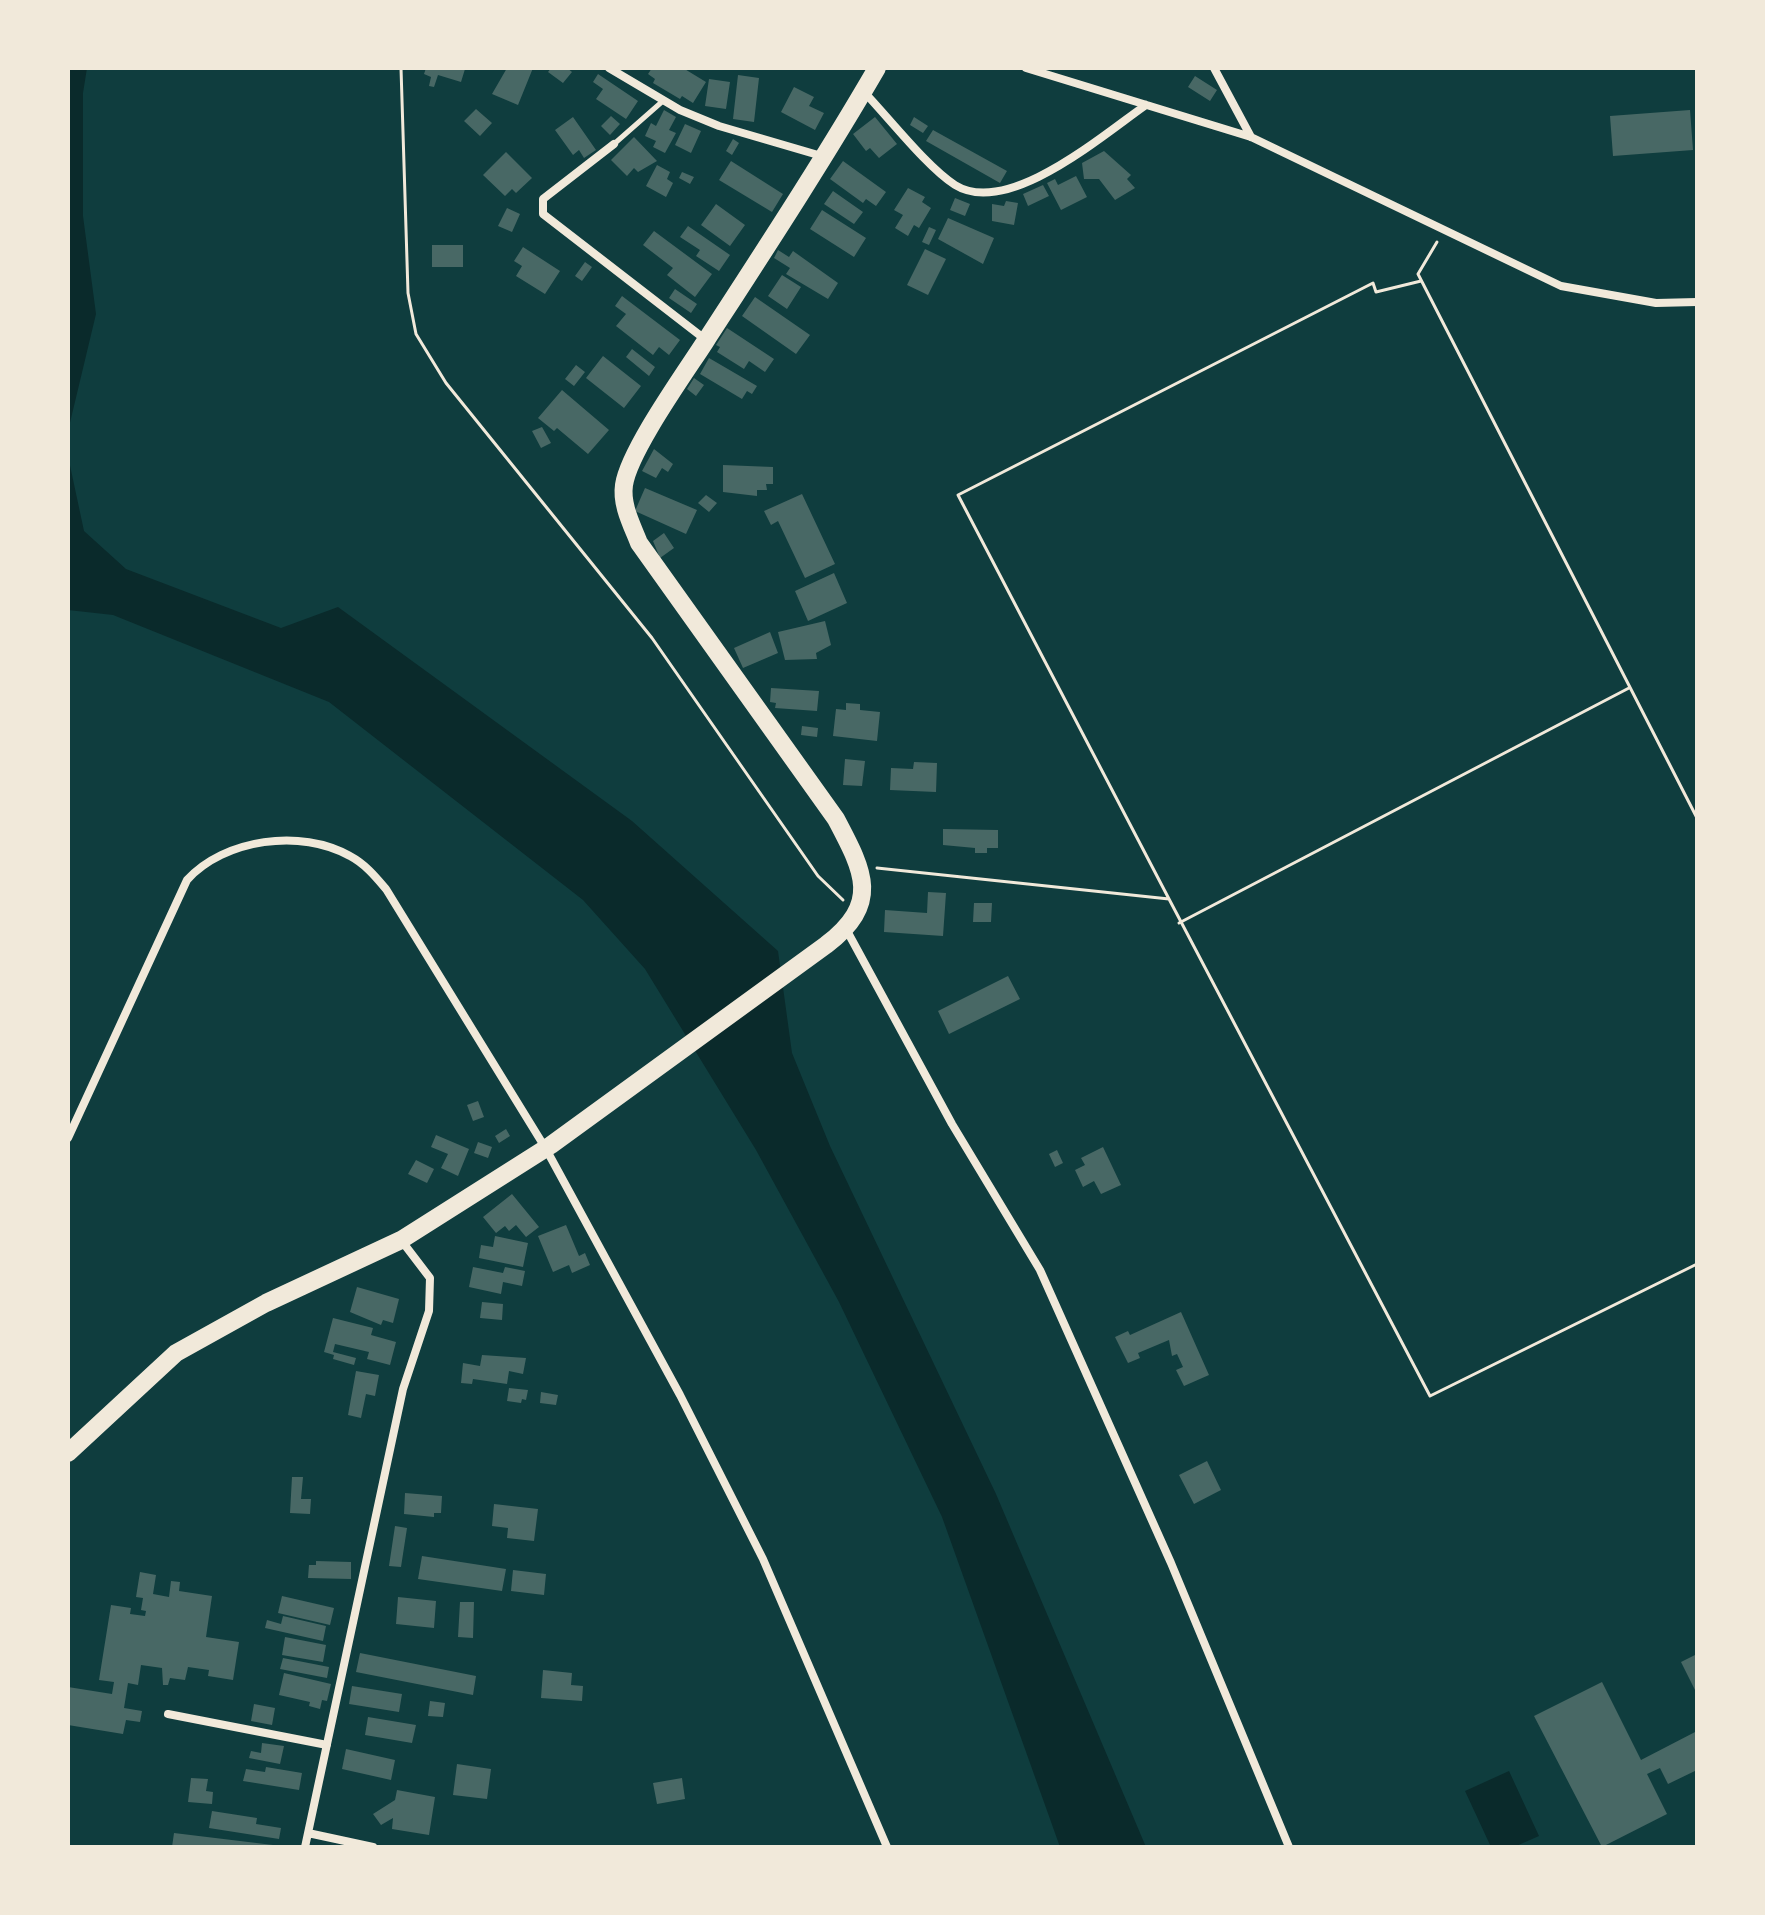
<!DOCTYPE html>
<style>
body{margin:0}
#map{position:relative;width:1765px;height:1915px;overflow:hidden;background:#0f3d3e;font-family:"Golos Text",sans-serif}
canvas{display:block}
.frame{position:absolute;inset:0;border:70px solid #f1e9da;pointer-events:none}
</style>
<div id="map">
<canvas width="1765" height="1915"></canvas>
<div class="frame"></div>
</div>
<script>
const ctx = document.querySelector('canvas').getContext('2d');
ctx.lineJoin = 'round';
function paint(path, color) {
  ctx.fillStyle = color;
  ctx.fill(path, 'evenodd');
}
function stroke(path, color, width, dash) {
  ctx.strokeStyle = color;
  ctx.lineWidth = width;
  ctx.lineCap = dash ? 'butt' : 'round';
  ctx.setLineDash(dash || []);
  ctx.stroke(path);
}
paint(new Path2D(`
 M68 68H87L83 93V216L96 314 68 431Z
 M68 456 84 531 126 569 281 628 338 607 632 821 778 951 792 1053 830 1146 996 1494 1146 1847H1060L942 1517 839 1302 756 1150 645 969 583 900 329 702 113 615 68 610Z
 M1509 1771 1539 1836 1514 1847H1491L1465 1791Z`), '#0a2a2b');
paint(new Path2D(`
 M426 68H462L465 69 461 82 438 75 434 87 429 86 431 77 424 74Z
 M507 68H533L518 105 492 94Z
 M551 68H567L572 72 563 83 548 72Z
 M652 68H683L706 82 693 103 682 96 680 99 653 83 655 79 648 74Z
 M598 74 638 101 626 119 596 99 603 89 593 82Z
 M738 75 759 78 754 122 733 119Z
 M1195 76 1217 90 1210 101 1188 87Z
 M709 79 730 82 726 109 705 106Z
 M794 87 814 97 809 106 824 113 815 130 781 112Z
 M476 109 492 123 480 136 464 121Z
 M664 110 676 117 669 130 676 133 665 153 653 147 656 141 645 136 651 123 656 126Z
 M1690 110 1693 150 1613 156 1610 116Z
 M611 116 620 124 610 135 601 126Z
 M573 117 596 150 584 158 579 150 573 155 555 130Z
 M875 117 897 144 879 158 870 148 866 151 853 134Z
 M914 117 928 126 923 133 910 125Z
 M685 124 701 131 691 153 675 145Z
 M933 130 1007 171 1000 183 926 141Z
 M634 137 657 161 638 172 634 168 627 176 611 160Z
 M733 139 739 143 732 155 726 151Z
 M1104 151 1131 175 1127 179 1135 188 1115 200 1099 179H1084L1082 163Z
 M506 152 532 178 516 193 512 189 505 196 483 175Z
 M731 161 783 194 772 212 719 180Z
 M843 161 886 192 876 206 866 199 863 203 830 179Z
 M657 165 670 172 667 179 673 183 666 197 646 186Z
 M682 172 694 177 690 184 679 178Z
 M1076 176 1087 197 1061 210 1047 183 1055 179 1058 185Z
 M1043 185 1049 196 1028 206 1023 194Z
 M908 188 925 197 922 202 931 208 919 228 914 225 908 236 895 228 903 215 894 210Z
 M833 191 863 212 854 224 824 204Z
 M955 198 970 204 965 216 950 210Z
 M1006 201 1018 203 1014 225 992 221V204L1004 206Z
 M716 204 745 225 730 246 701 225Z
 M507 208 520 214 512 232 498 226Z
 M822 210 866 238 854 257 810 229Z
 M948 218 994 238 983 264 938 239Z
 M688 226 730 255 719 271 696 256 700 250 680 237Z
 M929 227 936 230 929 245 922 242Z
 M654 231 712 274 695 297 667 275 673 268 643 245Z
 M432 245H463V267H432Z
 M523 247 560 271 545 294 516 276 522 266 514 261Z
 M925 249 946 259 928 295 907 285Z
 M778 250 789 257 793 251 838 283 828 299 786 274 790 268 774 258Z
 M585 262 592 267 582 281 575 276Z
 M782 275 801 287 787 309 768 296Z
 M675 289 697 304 691 313 669 298Z
 M622 296 680 340 669 355 659 347 653 355 616 326 626 314 615 306Z
 M755 297 810 335 796 354 742 316Z
 M727 328 774 359 765 372 749 361 744 369 717 352 720 347 716 345Z
 M632 349 655 367 649 376 626 357Z
 M603 356 641 386 624 408 586 378Z
 M709 358 757 386 752 394 747 391 742 399 700 374Z
 M576 365 585 372 574 386 565 379Z
 M694 378 704 385 696 396 687 389Z
 M562 390 609 430 588 454 557 428 554 431 538 418Z
 M542 427 551 443 541 448 532 431Z
 M654 449 673 464 668 472 662 468 656 478 642 471Z
 M723 465 773 467V484H766L767 490H757V496L723 492Z
 M645 488 697 510 686 534 635 511Z
 M802 494 835 564 805 578 778 521 771 525 764 511Z
 M706 495 717 503 709 512 698 503Z
 M664 533 674 548 660 558 653 541Z
 M834 573 847 603 808 621 795 591Z
 M825 621 831 645 816 653 817 659 785 660 778 632Z
 M770 632 778 653 743 668 734 648Z
 M771 688 819 691 817 711 775 708 776 703 770 702Z
 M846 703 860 704V710L880 712 877 741 833 736 836 709 846 710Z
 M802 726 818 728 817 737 801 735Z
 M845 759 865 761 862 786 843 785Z
 M914 762 937 763 936 792 890 790 891 768 913 769Z
 M943 829 998 830V848H987V853H975V848L943 845Z
 M928 892 946 893 943 936 884 932 885 910 927 913Z
 M974 903H992L991 922H973Z
 M1008 976 1020 999 949 1034 938 1011Z
 M478 1101 484 1117 473 1121 467 1105Z
 M506 1129 510 1136 499 1143 495 1136Z
 M436 1135 469 1149 458 1176 441 1168 448 1154 431 1147Z
 M478 1142 492 1147 488 1158 474 1153Z
 M1103 1147 1121 1185 1101 1194 1094 1181 1083 1187 1075 1170 1085 1165 1081 1158Z
 M1057 1150 1063 1163 1055 1167 1049 1154Z
 M416 1160 434 1169 427 1183 408 1174Z
 M512 1194 539 1227 526 1237 516 1225 509 1231 505 1226 496 1233 483 1217Z
 M566 1225 579 1256 585 1253 590 1265 572 1273 569 1265 553 1272 538 1236Z
 M495 1236 528 1243 523 1267 479 1258 481 1245 493 1247Z
 M473 1267 503 1273 505 1267 525 1271 522 1286 503 1282 501 1294 469 1287Z
 M357 1287 399 1299 393 1323 383 1320 381 1325 350 1312Z
 M482 1302 503 1304 502 1320 480 1318Z
 M1181 1312 1209 1375 1184 1386 1176 1370 1183 1367 1177 1354 1172 1356 1169 1340 1138 1353 1140 1358 1128 1363 1115 1337 1128 1331 1130 1335Z
 M333 1318 373 1328 371 1335 396 1342 390 1365 367 1359 369 1352 335 1344 333 1352 356 1358 354 1365 333 1359 334 1355 324 1352Z
 M482 1355 526 1358 523 1374 509 1371 507 1384 473 1379 472 1384 461 1383 463 1363 480 1366Z
 M356 1371 379 1375 375 1396 366 1394 361 1418 348 1415Z
 M509 1388 528 1390 526 1400 522 1399 521 1403 507 1401Z
 M541 1392 558 1395 556 1405 540 1403Z
 M1207 1461 1221 1490 1194 1504 1179 1475Z
 M292 1477H303L301 1499H311L310 1514 290 1513Z
 M405 1493 442 1496 441 1513H434V1517L404 1514Z
 M494 1504 538 1509 534 1541 507 1538 508 1528 492 1526Z
 M395 1526 407 1528 401 1567 389 1566Z
 M422 1556 506 1569 502 1591 418 1579Z
 M316 1561 351 1562V1579L308 1578 309 1565H316Z
 M513 1570 546 1574 544 1595 511 1591Z
 M140 1572 156 1575 153 1594 169 1597 171 1581 180 1582 179 1591 212 1596 206 1637 239 1642 233 1680 208 1676 209 1670 188 1667 185 1680 170 1678 168 1685H163L162 1668 141 1665 138 1685 128 1683 124 1708 142 1711 140 1722 126 1720 123 1734 68 1725V1687L112 1694 114 1682 99 1680 111 1605 131 1608 130 1614 145 1616 146 1611 141 1610 143 1598 136 1597Z
 M282 1596 334 1608 330 1625 278 1613Z
 M398 1597 436 1601 434 1628 396 1624Z
 M460 1602H474L473 1638 458 1637Z
 M283 1616 326 1626 323 1641 265 1628 267 1620 281 1624Z
 M285 1637 326 1645 323 1662 282 1655Z
 M360 1653 476 1676 473 1695 356 1672Z
 M1697 1654V1694L1681 1662Z
 M283 1658 329 1667 327 1678 280 1669Z
 M543 1670 572 1673 571 1685 583 1686 582 1701 541 1698Z
 M284 1673 331 1684 327 1701 322 1700 320 1709 309 1706 310 1702 279 1695Z
 M1602 1682 1641 1760 1697 1731V1770L1668 1784 1660 1768 1647 1774 1667 1814 1602 1847 1534 1716Z
 M352 1686 402 1694 399 1712 349 1704Z
 M430 1701 445 1703 443 1717 428 1716Z
 M254 1704 275 1708 272 1725 251 1721Z
 M368 1717 416 1725 412 1743 365 1735Z
 M262 1743 284 1746 280 1764 249 1758 251 1751 261 1753Z
 M346 1749 395 1760 391 1780 342 1769Z
 M457 1764 491 1769 487 1799 453 1795Z
 M266 1767 302 1773 299 1790 243 1781 246 1769 265 1772Z
 M191 1778 208 1779 206 1791 213 1792 212 1804 188 1802Z
 M682 1778 685 1799 657 1804 653 1783Z
 M397 1790 435 1797 429 1835 392 1829 393 1818 381 1825 373 1814 395 1800Z
 M212 1811 257 1818 256 1824 281 1828 279 1839 209 1828Z
 M174 1833 273 1845V1847H172Z`), '#486865');
stroke(new Path2D(`
 M401 68 408 293 416 334 446 383 652 638 818 876 843 900
 M1437 242 1418 274 1697 818
 M877 868 1169 899 1430 1396 1697 1264
 M1169 899 958 495 1373 283 1376 292 1421 281
 M1179 923 1629 688`), '#f1e9da', 3);
stroke(new Path2D(`
 M614 144 664 100`), '#f1e9da', 5);
stroke(new Path2D(`
 M609 68 680 110 719 126 825 157
 M1026 68 1251 137 1561 286 1656 303 1697 302
 M1214 68 1251 137
 M864 92C889 118 927 167 955 185 1008 218 1104 134 1146 105
 M614 144 543 199V214L706 340
 M846 929 952 1124 1040 1270 1171 1563 1289 1847
 M68 1138 187 880C224 839 301 828 350 856 365 864 375 876 386 889L546 1149 680 1395 763 1559 887 1847
 M168 1714 327 1745
 M308 1833 373 1847
 M305 1847 403 1389 429 1311 430 1278 401 1240`), '#f1e9da', 8);
stroke(new Path2D(`
 M68 1453 176 1353 266 1303 401 1240 551 1145 826 945C881 903 864 872 836 819L639 543C632 525 621 505 624 485 629 451 685 373 705 342 764 251 823 161 877 68`), '#f1e9da', 18);
</script>
